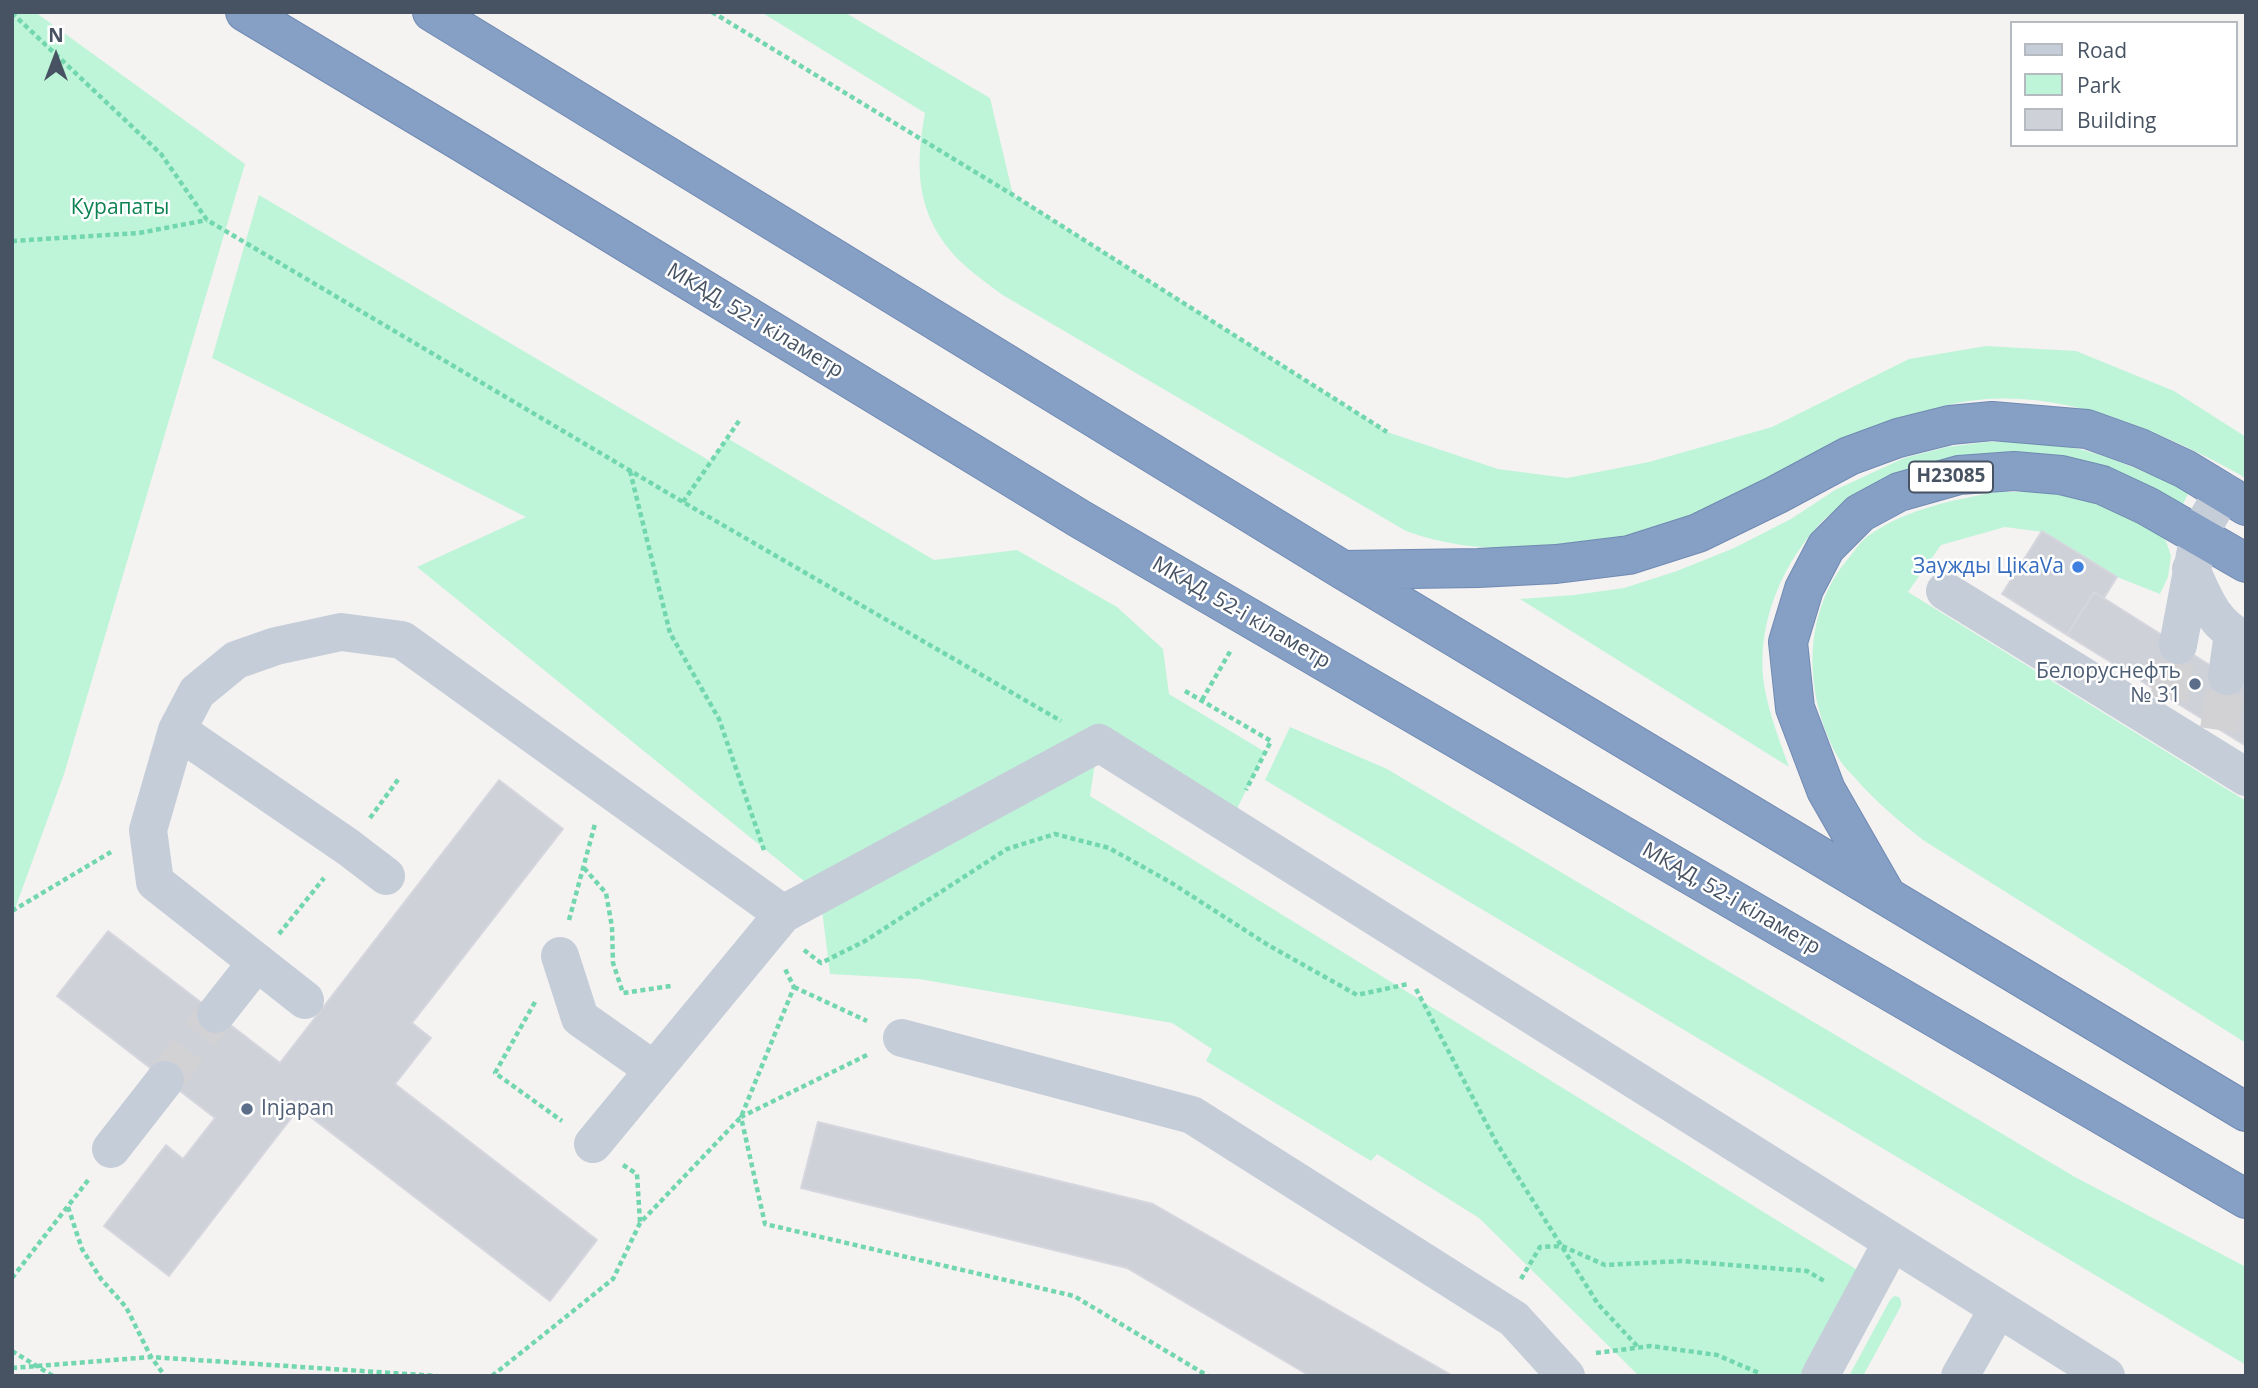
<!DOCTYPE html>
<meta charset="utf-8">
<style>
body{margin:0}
#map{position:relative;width:2258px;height:1388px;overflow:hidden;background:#f5f2f2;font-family:"Open Sans",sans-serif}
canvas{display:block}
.frame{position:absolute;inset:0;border:14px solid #475362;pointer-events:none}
.legend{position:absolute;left:2010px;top:21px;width:228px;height:126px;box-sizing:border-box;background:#fff;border:2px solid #b5bac0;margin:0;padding:9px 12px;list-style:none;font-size:21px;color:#475362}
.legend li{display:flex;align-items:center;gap:14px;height:35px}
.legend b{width:35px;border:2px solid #b5bac0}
.north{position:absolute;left:21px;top:21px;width:70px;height:70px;-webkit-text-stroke:5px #fff;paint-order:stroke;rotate:0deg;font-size:19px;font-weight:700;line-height:28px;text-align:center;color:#475362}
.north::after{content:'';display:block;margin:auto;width:24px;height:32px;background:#475362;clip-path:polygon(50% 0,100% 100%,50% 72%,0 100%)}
</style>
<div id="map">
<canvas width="2258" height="1388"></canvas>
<div class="frame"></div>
<ul class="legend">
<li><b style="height:9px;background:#c5cdd8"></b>Road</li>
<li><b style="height:19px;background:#bef5d8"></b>Park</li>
<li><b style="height:19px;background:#ced1d8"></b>Building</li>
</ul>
<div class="north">N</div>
</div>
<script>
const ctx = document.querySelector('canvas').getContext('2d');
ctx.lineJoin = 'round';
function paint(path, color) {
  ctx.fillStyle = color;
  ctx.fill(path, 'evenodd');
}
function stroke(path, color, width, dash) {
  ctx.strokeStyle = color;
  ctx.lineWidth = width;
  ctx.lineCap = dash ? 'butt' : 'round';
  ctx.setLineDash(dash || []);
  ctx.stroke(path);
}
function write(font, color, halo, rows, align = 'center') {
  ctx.font = font + ' "Open Sans",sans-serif';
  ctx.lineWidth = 5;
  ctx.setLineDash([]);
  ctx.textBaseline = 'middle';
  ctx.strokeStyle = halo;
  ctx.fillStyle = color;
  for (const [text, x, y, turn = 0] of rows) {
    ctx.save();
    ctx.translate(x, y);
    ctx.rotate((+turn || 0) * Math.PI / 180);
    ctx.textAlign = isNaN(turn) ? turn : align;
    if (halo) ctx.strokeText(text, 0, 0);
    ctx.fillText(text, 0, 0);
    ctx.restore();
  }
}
paint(new Path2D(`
 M12 12H35L245 164 64 774 12 917Z
 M761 12H844L990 98 1013 195 1387 432 1498 469 1567 478 1649 462 1772 427 1909 359 1986 346 2076 351 2174 391 2246 437V478C2166 433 2063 387 1969 401 1921 408 1879 431 1835 451 1792 471 1749 491 1705 511 1687 520 1667 532 1647 538 1633 542 1615 542 1600 543 1535 550 1468 554 1406 531L1001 294C983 280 962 266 948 248 915 206 916 162 925 113Z
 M259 195 710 461 727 438 934 560 1017 550 1117 607 1163 649 1169 694 1265 752 1229 825 1098 743 1090 796 1872 1279 1820 1376H1639L1479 1218 1377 1154 1371 1161 1206 1061 1212 1049 1172 1023 919 979 830 974 820 894 417 567 526 517 212 358Z
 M1987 442C2018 442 2049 442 2079 449 2118 459 2153 475 2189 492L2182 506 2108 469 1850 499C1839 508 1826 516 1817 527 1779 569 1754 632 1765 690 1770 716 1780 742 1789 767L1520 599 1574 595 1624 588 1677 571 1734 548 1791 519 1835 490 1904 458 1947 447Z
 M1997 492H2046L2098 502 2153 529 2166 541 2171 556 2168 577 2160 594 2117 577 2043 532 2005 527 1941 545 1908 592 2246 801V1043L1923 840C1899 821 1876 802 1856 779 1851 773 1843 766 1839 759 1804 697 1801 616 1847 560 1854 552 1860 542 1868 536 1906 509 1952 500 1997 492Z
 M1290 727 1387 769 2075 1177 2246 1267V1365L1265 780Z
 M1894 1296 1899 1297 1901 1301V1306L1863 1376H1849L1890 1300Z`), '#bef5d8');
const building = new Path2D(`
 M2042 531 2117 577 2104 598 2094 592 2067 635 2002 594Z
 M2094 592 2246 688V746L2067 635Z
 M499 780 563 829 412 1023 431 1038 395 1084 597 1240 550 1301 299 1108 169 1276 104 1226 166 1145 183 1159 215 1118 57 996 108 931 280 1063Z
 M818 1122 1153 1204 1453 1376H1310L1127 1268 801 1188Z`);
paint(building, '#ced1d8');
stroke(building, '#d6d7de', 2);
stroke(new Path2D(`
 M2169 699 2178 645
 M2219 730 2227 676
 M165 1080 216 1014`), '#d2d2d5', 38, [38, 19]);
const highway = new Path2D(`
 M245 12 465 144 1080 519 2246 1199
 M432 12 1343 570 2246 1112
 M1343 570 1478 568 1556 564 1629 555 1698 533 1776 495 1849 456 1898 438 1950 425 1992 421 2087 429 2140 448 2185 469 2246 506
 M1885 893 1826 790 1795 708 1788 642 1804 589 1826 547 1860 513 1899 492 1959 475 2014 471 2061 475 2102 485 2147 506 2246 563`);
stroke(highway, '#708ab1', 40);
stroke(new Path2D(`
 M712 12 1013 195 1387 432
 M12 13 161 154 207 220 683 502 1061 721
 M12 241 139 233 207 220
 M630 471 670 633 719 719 764 850
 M683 502 739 421
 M1185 691 1271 741 1246 790
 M1202 700 1231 650
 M370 818 400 777
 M584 868 606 893 612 927 613 963 623 993 671 986
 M12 911 111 852
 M569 920 595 824
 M279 934 324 878
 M804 950 821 963 865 941 1007 849 1055 834 1109 848 1170 882 1268 945 1357 995 1408 984
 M794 987 867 1021
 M1416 989 1496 1142 1598 1304 1638 1347
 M535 1002 495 1073 562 1121
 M867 1055 741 1117 765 1224 1074 1296 1208 1376
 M623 1165 637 1174 640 1222
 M68 1207 82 1249 101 1279 126 1307 151 1357 165 1376
 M12 1278 89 1179
 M1521 1279 1540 1247 1562 1246 1605 1265 1681 1261 1807 1271 1826 1282
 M12 1351 53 1376
 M1596 1353 1651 1346 1717 1355 1759 1373 1760 1376
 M12 1368 151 1357 437 1376
 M492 1376 613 1279 640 1223 741 1117 794 987 785 969`), '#72d7ae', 4.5, [5, 3.5]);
stroke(new Path2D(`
 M2191 569C2205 601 2213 624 2246 641
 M1945 591 2246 777
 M2178 645 2199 534 2223 492
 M2227 676 2233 634
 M177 730 348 847 386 876
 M560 956 580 1018 654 1070
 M305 1000 155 882 148 830 177 730 197 692 236 660 276 646 341 632 402 640 783 914
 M216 1014 257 962
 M902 1038 1192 1115 1514 1319 1566 1376
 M593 1144 783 914 1099 743 2106 1376
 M111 1149 165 1080
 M1820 1376 1892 1242
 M1960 1376 1998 1309`), '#c5cdd8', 38);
stroke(highway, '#859fc5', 38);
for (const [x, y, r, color] of [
 [2078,567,7,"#3f7fe0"],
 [2195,684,7,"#5c6f8a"],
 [247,1109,7,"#5c6f8a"]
]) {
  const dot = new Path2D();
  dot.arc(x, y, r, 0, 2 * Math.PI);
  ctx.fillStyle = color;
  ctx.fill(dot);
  stroke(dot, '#fff', 2.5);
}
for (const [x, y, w] of [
 [1951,477,84]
]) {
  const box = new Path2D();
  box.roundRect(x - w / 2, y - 15.5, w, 31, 5);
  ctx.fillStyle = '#fff';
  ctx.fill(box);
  stroke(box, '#475362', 2);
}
write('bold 19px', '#475362', null, [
 ["Н23085",1951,477]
]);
write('21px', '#0d8252', '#fff', [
 ["Курапаты",120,208]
]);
write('21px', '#475362', '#fff', [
 ["МКАД, 52-і кіламетр",755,321,31],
 ["МКАД, 52-і кіламетр",1241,613,30],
 ["МКАД, 52-і кіламетр",1731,899,30]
]);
write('21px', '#366cbe', '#fff', [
 ["Заужды ЦікаVа",2064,567]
], 'right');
write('21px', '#4e5e75', '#fff', [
 ["Белоруснефть",2181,672],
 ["№ 31",2181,696],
 ["Injapan",261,1109,"left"]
], 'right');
</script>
